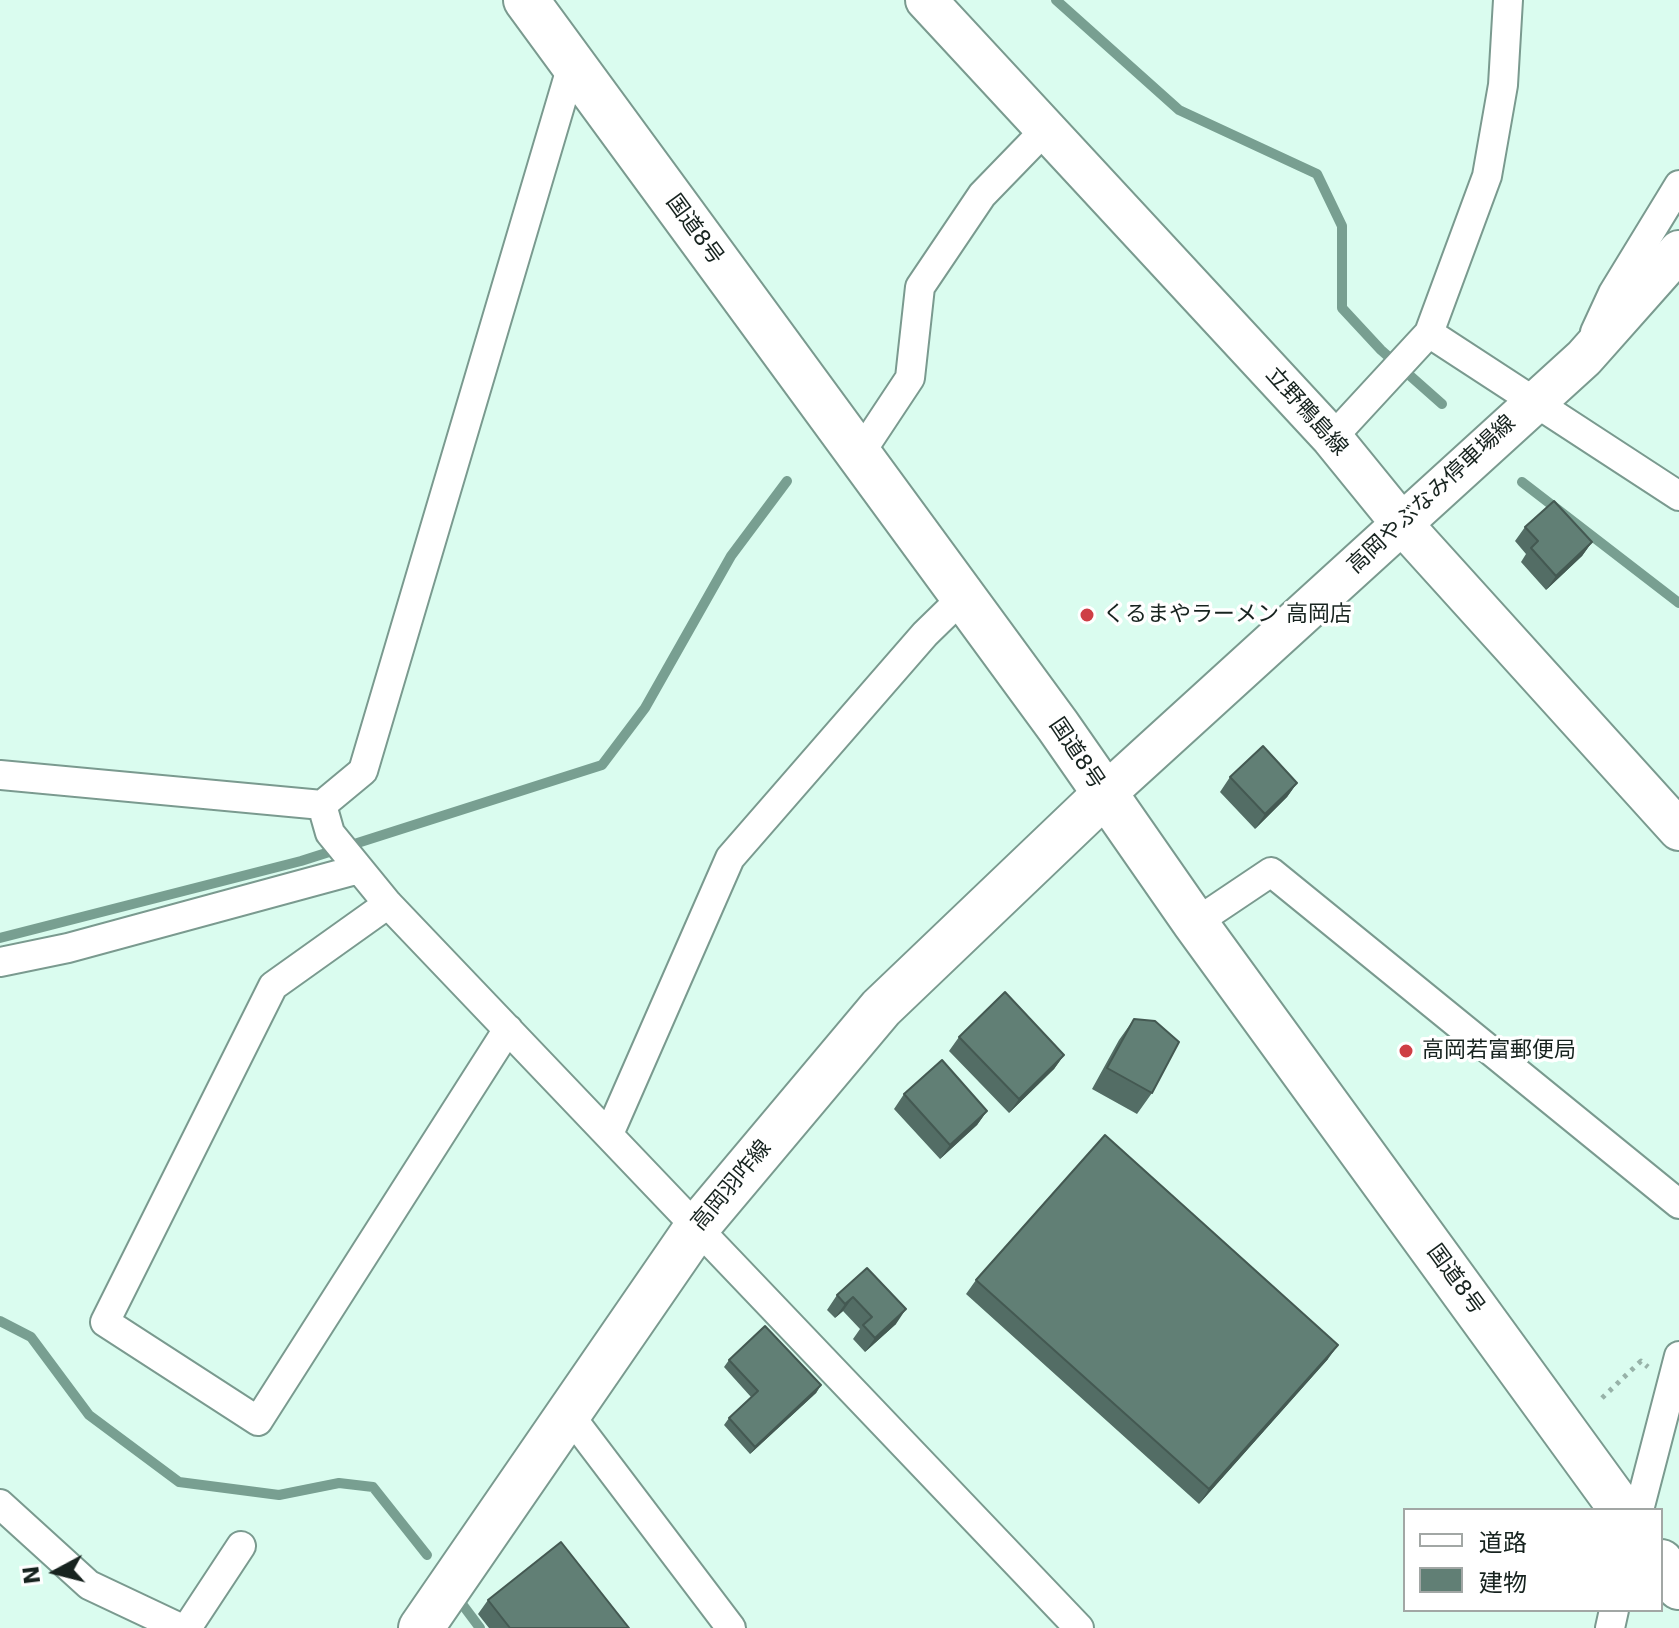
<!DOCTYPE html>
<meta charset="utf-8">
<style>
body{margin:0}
#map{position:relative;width:1679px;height:1628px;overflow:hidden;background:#dafcef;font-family:"DejaVu Sans","Noto Sans JP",sans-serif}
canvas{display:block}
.legend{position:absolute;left:1403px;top:1508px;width:260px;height:104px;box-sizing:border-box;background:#fff;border:2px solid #a2a7a5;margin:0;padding:10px 14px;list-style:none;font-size:24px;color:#17231f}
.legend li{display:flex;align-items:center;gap:16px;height:40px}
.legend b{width:40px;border:2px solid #a2a7a5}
.north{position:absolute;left:16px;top:1532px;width:80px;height:80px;-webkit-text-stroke:6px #fff;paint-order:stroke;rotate:263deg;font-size:22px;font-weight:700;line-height:32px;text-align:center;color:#17231f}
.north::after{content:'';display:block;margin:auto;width:28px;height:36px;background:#17231f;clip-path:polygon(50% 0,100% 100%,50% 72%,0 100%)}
</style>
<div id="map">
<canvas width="1679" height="1628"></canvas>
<ul class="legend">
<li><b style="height:10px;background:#fff"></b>道路</li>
<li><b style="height:22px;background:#617f75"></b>建物</li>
</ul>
<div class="north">N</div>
</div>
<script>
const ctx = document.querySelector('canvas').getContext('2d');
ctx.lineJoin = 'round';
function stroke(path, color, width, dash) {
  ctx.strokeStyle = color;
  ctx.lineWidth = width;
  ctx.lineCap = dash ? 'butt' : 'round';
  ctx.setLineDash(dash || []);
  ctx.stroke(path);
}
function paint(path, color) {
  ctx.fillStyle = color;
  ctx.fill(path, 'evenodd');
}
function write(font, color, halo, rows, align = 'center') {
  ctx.font = font + ' "DejaVu Sans","Noto Sans JP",sans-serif';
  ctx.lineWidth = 7;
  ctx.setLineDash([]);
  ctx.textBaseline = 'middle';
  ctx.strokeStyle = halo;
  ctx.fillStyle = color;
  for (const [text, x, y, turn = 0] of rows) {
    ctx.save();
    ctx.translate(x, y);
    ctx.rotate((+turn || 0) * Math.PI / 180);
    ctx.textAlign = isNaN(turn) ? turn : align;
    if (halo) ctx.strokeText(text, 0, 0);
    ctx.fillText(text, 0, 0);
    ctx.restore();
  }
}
stroke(new Path2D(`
 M1056 0 1179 110 1317 174 1342 226V308L1381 350 1442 404
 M1522 482 1679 603
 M0 938 301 861 602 765 645 708 731 556 787 481
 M0 1321 31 1337 89 1415 179 1482 279 1495 339 1483 373 1487 427 1555
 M462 1604 480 1628`), '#789f91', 10);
const street = new Path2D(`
 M1595 332 1613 293 1679 185
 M1429 333 1679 496
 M1332 438 1429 333 1487 176 1503 85 1508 0
 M859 455 910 378 920 287 982 195 1046 129
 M0 775 322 805 363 771 572 65
 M322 805 330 833 388 904 1079 1628
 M388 904 273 986 105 1322 258 1421 508 1029
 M1195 923 1271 872 1679 1204
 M0 962 68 948 359 869
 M609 1134 730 858 925 634 963 597
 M568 1413 731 1628
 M0 1504 89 1585 180 1628
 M1639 1510 1679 1356
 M187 1628 241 1546
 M1610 1628 1614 1610`);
const secondary = new Path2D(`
 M926 0 1332 438 1402 524 1679 830
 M1104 795 1584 358 1679 251`);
const primary = new Path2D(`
 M421 1628 697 1227 881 1008 1104 795`);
const highway = new Path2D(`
 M526 0 1058 726 1195 923 1622 1510
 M1661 1562 1679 1587`);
stroke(street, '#7a9a8f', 32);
stroke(secondary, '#7a9a8f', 44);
stroke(primary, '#7a9a8f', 48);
stroke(highway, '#7a9a8f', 48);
stroke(new Path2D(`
 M1602 1398 1641 1361 1648 1367`), '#97b2a8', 5, [4, 6]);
stroke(street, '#fff', 28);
stroke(secondary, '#fff', 40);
stroke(primary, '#fff', 44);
stroke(highway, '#fff', 44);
paint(new Path2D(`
 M1525 527 1592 542 1582 556 1546 590 1521 562 1526 554 1515 541Z
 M1230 777 1297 783 1287 797 1255 829 1220 792Z
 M1134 1019 1152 1093 1137 1114 1092 1089 1119 1040Z
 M959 1037 1064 1055 1054 1069 1009 1113 949 1051Z
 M904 1094 987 1111 977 1125 940 1159 894 1109Z
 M867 1268 896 1324 865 1352 853 1339 860 1329 843 1311 835 1318 827 1310 837 1295Z
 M976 1280 1328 1359 1199 1504 966 1294Z
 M729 1360 821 1385 816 1393 750 1454 724 1425 729 1418 751 1397 724 1367Z
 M488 1600 629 1628H489L478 1614Z`), '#536d65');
paint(new Path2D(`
 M1592 542 1582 556 1546 590 1556 576Z
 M1297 783 1287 797 1255 829 1265 814Z
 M1064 1055 1054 1069 1009 1113 1019 1099Z
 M987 1111 977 1125 940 1159 950 1145Z
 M853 1297 843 1311 835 1318 845 1304Z
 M906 1309 896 1324 865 1352 875 1338Z
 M1338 1345 1328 1359 1199 1504 1209 1489Z
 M821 1385 816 1393 750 1454 755 1447Z`), '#445952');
const building = new Path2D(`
 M1554 501 1592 542 1556 576 1531 548 1538 541 1525 527Z
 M1263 746 1297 783 1265 814 1230 777Z
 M1005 992 1064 1055 1019 1099 959 1037Z
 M1134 1019 1155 1021 1179 1042 1152 1093 1107 1068Z
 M942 1060 987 1111 950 1145 904 1094Z
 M1105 1135 1338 1345 1209 1489 976 1280Z
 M867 1268 906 1309 875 1338 863 1325 872 1317 853 1297 845 1304 837 1295Z
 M765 1326 821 1385 755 1447 729 1418 758 1391 729 1360Z
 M561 1542 629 1628H510L488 1600Z`);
paint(building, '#617f75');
stroke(building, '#445952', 2);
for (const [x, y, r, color] of [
 [1087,615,8,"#ce3f45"],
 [1406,1051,8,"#ce3f45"]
]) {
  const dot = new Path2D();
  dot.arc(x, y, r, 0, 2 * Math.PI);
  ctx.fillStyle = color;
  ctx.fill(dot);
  stroke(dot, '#fff', 3);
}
write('22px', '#17231f', '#fff', [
 ["国道8号",694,230,54],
 ["立野鴨島線",1306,412,48],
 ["高岡やぶなみ停車場線",1432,495,-43],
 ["国道8号",1076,754,56],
 ["高岡羽咋線",732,1186,-50],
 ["国道8号",1455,1280,54]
]);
write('22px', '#17231f', '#fff', [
 ["くるまやラーメン 高岡店",1103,615],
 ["高岡若富郵便局",1422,1051]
], 'left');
</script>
